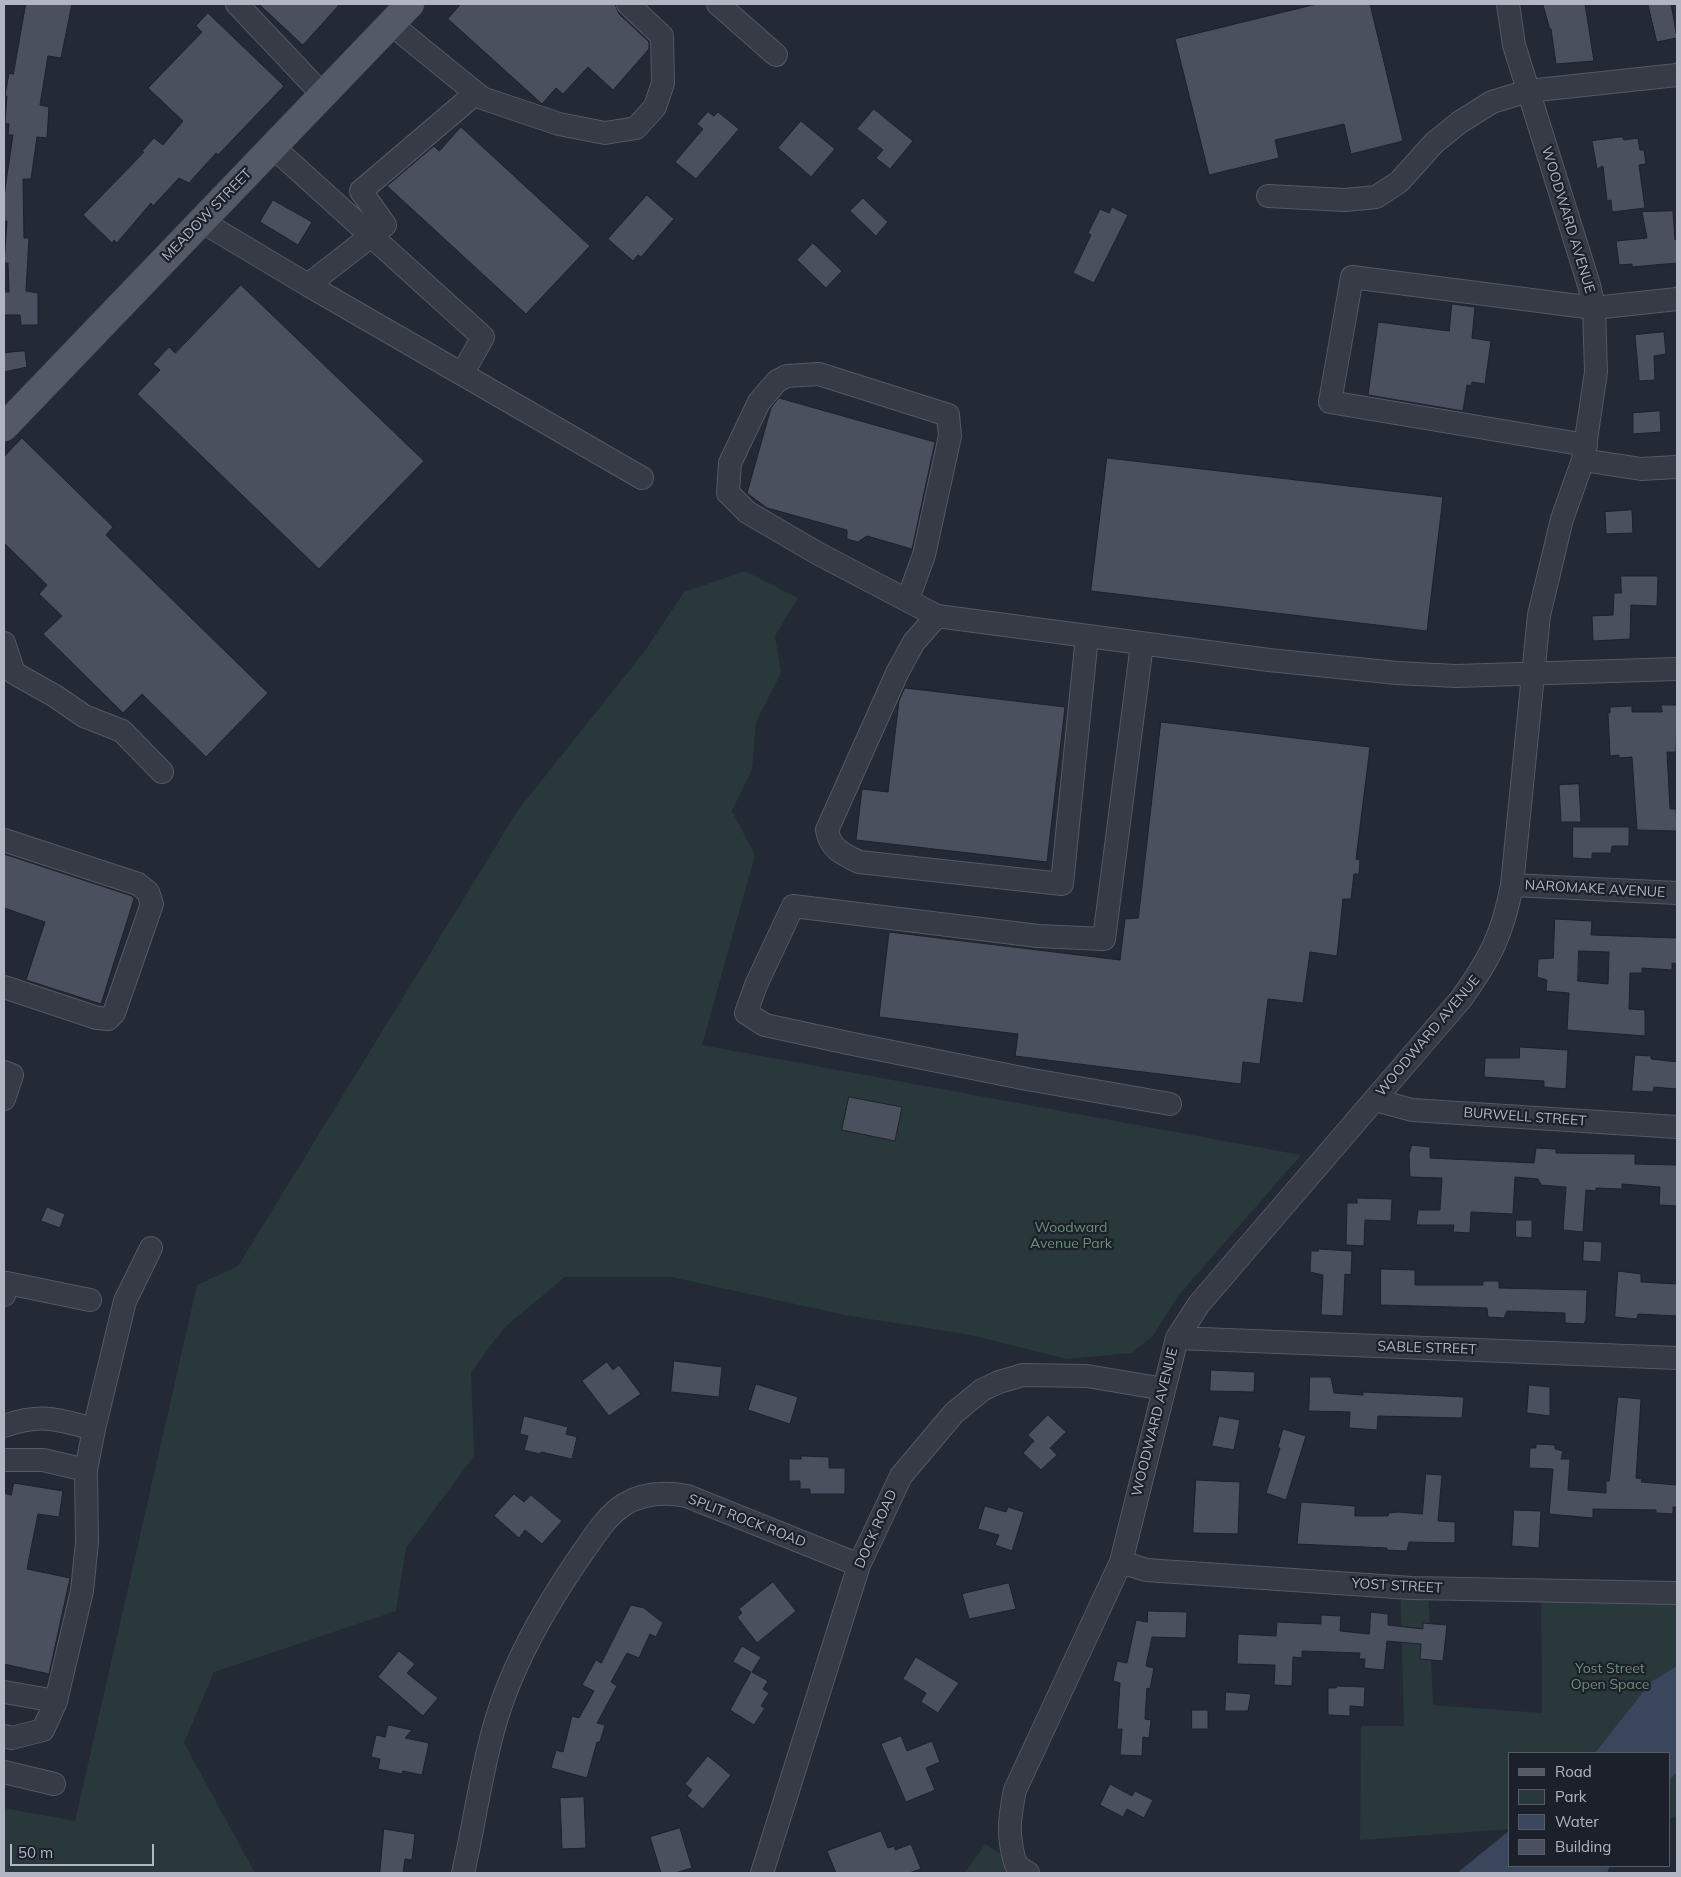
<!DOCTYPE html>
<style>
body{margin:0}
#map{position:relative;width:1681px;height:1877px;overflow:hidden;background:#232935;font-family:Mulish,sans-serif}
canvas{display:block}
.frame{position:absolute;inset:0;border:5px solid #b1b6c2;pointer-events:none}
.legend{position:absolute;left:1508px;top:1752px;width:162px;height:115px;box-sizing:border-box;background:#1c202a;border:1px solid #585c67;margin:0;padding:6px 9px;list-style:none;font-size:15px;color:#b1b6c2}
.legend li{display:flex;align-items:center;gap:10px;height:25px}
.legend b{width:25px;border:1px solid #585c67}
.scale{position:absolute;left:10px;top:1844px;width:144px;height:22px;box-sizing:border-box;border:2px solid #b1b6c2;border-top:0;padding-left:6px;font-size:15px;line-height:18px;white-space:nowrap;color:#b1b6c2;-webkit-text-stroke:4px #1c202a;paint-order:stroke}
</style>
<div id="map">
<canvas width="1681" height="1877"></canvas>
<div class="frame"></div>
<ul class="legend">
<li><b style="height:6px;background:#545a65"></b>Road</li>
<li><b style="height:14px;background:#29383a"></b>Park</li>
<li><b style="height:14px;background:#3a465c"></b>Water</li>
<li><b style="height:14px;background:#4a505e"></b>Building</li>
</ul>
<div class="scale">50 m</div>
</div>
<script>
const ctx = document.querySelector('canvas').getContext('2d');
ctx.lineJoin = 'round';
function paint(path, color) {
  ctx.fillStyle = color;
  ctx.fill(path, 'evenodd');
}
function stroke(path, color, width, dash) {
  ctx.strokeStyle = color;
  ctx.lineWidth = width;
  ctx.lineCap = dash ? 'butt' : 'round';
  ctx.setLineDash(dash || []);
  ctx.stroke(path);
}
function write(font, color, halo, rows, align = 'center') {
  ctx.font = font + ' Mulish,sans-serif';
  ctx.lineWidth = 4.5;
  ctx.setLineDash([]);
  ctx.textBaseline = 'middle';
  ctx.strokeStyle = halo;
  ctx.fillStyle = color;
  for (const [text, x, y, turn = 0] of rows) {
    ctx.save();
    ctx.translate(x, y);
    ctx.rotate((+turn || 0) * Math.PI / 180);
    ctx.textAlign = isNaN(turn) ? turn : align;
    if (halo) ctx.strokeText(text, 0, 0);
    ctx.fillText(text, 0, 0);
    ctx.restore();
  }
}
paint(new Path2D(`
 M745 571 798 598 775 636 781 673 756 722 752 769 732 811 755 855 702 1045 1301 1155 1178 1296 1153 1336 1131 1353 1067 1359 966 1334 850 1316 671 1277H565L504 1328 471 1372 474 1456 406 1548 396 1611 214 1672 184 1743 255 1873H4V1808L75 1821 197 1285 238 1266 518 810 644 652 684 592Z
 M1400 1581H1428L1433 1705 1542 1713 1541 1584 1677 1586V1817L1670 1818V1753H1510V1829L1360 1840 1361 1726H1404Z
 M985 1844 1030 1873H965Z`), '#29383a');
paint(new Path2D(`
 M1677 1666V1773L1670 1779V1753H1595L1651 1682Z
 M1510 1830V1866H1610L1607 1873H1457Z`), '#3a465c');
const building = new Path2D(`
 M26 4H72L61 58 48 56 40 105 49 107 47 138 37 137 31 179H23L24 238H29L26 291 38 293V325H21L20 315H4V292H9L8 263H4L7 221H4V196L13 135H8L9 124 5 123 7 96H5L9 73 13 74Z
 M259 4H340L303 45Z
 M461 4H615L619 14 649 42V49L613 90 588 67 563 94 556 88 542 104 448 19Z
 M1317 4H1370L1403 141 1351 154 1344 124 1275 140 1279 158 1209 175 1175 39Z
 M1543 4H1585L1594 61 1556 64 1551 29H1550Z
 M1648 4H1671L1677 38 1657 42Z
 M208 13 284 86 218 155 216 153 189 183 179 178 153 206 151 203 117 243 114 240 112 243 83 215 144 152 142 151 154 138 163 145 183 121 148 88 202 32 196 26Z
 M874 109 913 141 890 169 876 158 883 150 857 129Z
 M708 112 714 116 718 112 739 129 696 179 675 162 703 129 697 124Z
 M801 121 835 149 811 177 778 148Z
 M461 127 590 246 526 314 387 186 434 146 439 151Z
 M1622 137 1624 140 1638 138 1640 150H1644L1646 164 1639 165 1645 208 1612 212 1611 200 1607 201 1603 166 1597 169 1592 141Z
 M647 195 674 219 641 257 638 255 633 261 608 239Z
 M863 198 888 222 876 236 850 211Z
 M273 200 312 222 298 245 260 222Z
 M1112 207 1128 215 1094 283 1073 273 1091 235 1088 233 1100 209 1109 213Z
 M1673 211 1675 240 1677 239V263L1632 267V264L1619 265 1616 241 1647 238 1642 212Z
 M813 243 842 271 826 288 797 260Z
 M241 285 424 461 319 569 137 394 160 370 153 364 169 347 175 353Z
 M1452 304 1475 307 1472 338 1491 341 1485 384 1472 382 1471 386 1467 385 1463 411 1368 395 1378 322 1449 331Z
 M1664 332 1666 354 1654 356 1655 380 1639 381 1635 335Z
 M25 351 27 367 4 372V353Z
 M779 398 935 442 912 549 867 536 858 542 847 539V530L767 508 747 493 771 408Z
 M1660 411 1661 432 1633 434V413Z
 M22 438 113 527 106 535 268 693 206 757 142 694 123 713 43 634 62 616 39 594 47 585 4 543V457Z
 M1107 458 1443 497 1427 631 1091 591Z
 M1632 510 1633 533 1606 534 1605 512Z
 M1621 576H1658L1657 606 1631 605 1630 639 1593 641 1592 616 1613 615 1614 593H1621Z
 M905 688 1065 707 1047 862 856 840 862 789 888 792 899 701Z
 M1661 705H1677L1676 752H1667L1670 809H1676L1677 831 1637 830 1632 757 1619 758V755L1610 756 1608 713H1610V707L1632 706V712H1662Z
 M1161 722 1370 747 1356 859 1360 860 1359 874H1354L1351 899H1343L1337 956 1310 952 1303 1003 1268 999 1260 1064 1243 1062 1241 1084 1119 1069 1015 1056 1018 1034 879 1017 889 932 1120 960 1125 919 1138 918Z
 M1579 784 1581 822H1561L1559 785Z
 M1573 827H1629V846H1612L1611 853H1592V859L1573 858Z
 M4 854 132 896 134 899 101 1004 26 980 45 922 4 908Z
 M1555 919 1592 921 1591 935 1677 938V964L1672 963V970L1642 968V973H1630L1629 1009 1645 1010V1036L1567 1030 1569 993 1546 991 1547 980 1537 977 1538 959 1553 958ZM1579 951 1609 952 1608 984 1578 981Z
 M1520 1047 1568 1050 1566 1089 1544 1087V1081L1484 1077 1485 1058H1519Z
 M1635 1055 1651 1056V1059L1677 1062V1089L1654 1087 1653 1092 1632 1091Z
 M849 1097 902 1107 895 1141 842 1130Z
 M1412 1145 1430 1147V1158L1534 1163 1536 1148 1556 1149V1153L1635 1154V1164L1677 1165V1206L1659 1205 1660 1187 1622 1184V1189L1596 1188V1191L1586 1190 1583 1232 1563 1230 1566 1187 1541 1185 1538 1179 1515 1177 1513 1214 1471 1212 1470 1233 1453 1232 1454 1225H1416L1418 1210H1440L1442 1178 1410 1177 1409 1155Z
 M1357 1198 1392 1199 1391 1221 1365 1220 1364 1246 1346 1245 1347 1203H1357Z
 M47 1207 65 1214 60 1228 41 1221Z
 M1516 1220H1532V1238L1516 1237Z
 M1584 1241 1602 1242 1601 1262 1583 1261Z
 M1318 1249 1352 1251 1351 1275 1345 1274 1343 1316 1321 1315 1323 1275 1310 1272 1311 1251H1318Z
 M1381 1269 1415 1270V1285H1483V1281H1499V1288L1587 1290 1586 1319 1584 1324 1565 1323V1313L1507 1311 1504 1318 1488 1317 1487 1308 1381 1305Z
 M1618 1271 1641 1274V1282L1677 1284V1316L1638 1314 1637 1319 1615 1317Z
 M674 1361 722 1367 719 1397 671 1392Z
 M607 1362 613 1370 619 1365 641 1394 609 1416 582 1381Z
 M1211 1370 1255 1372 1254 1392 1210 1391Z
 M1310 1377H1331L1334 1393 1363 1395V1392L1464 1397 1462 1418 1378 1416 1377 1430 1349 1428 1350 1412 1309 1411Z
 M756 1384 798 1397 790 1424 748 1410Z
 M1529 1385 1550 1387V1416L1527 1413Z
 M1618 1397 1641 1399 1636 1478 1642 1479 1641 1482 1677 1485V1507H1673V1514L1656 1513V1510L1593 1509V1518L1549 1514 1553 1469 1529 1468 1530 1448H1536V1444L1555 1445V1449L1563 1451 1561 1459H1570L1568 1490 1606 1493V1481H1609Z
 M1048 1415 1066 1432 1050 1448 1057 1455 1041 1470 1023 1453 1034 1441 1028 1435Z
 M524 1416 568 1427 566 1434 577 1437 572 1459 541 1452 540 1454 524 1450 528 1436 520 1434Z
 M1219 1416 1240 1420 1234 1450 1212 1446Z
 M1283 1429 1306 1436 1286 1500 1266 1493 1280 1448H1278Z
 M801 1456 829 1457V1468H845V1494H810V1489H800V1481H789V1459H801Z
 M1426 1474 1442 1475 1438 1521 1455 1522V1543L1409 1542 1407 1551 1387 1550V1548L1297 1544 1301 1502 1355 1506V1516H1388L1389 1513 1398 1512 1422 1514Z
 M1196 1480 1240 1482 1238 1534 1193 1533Z
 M14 1483 63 1491 59 1517 38 1514 27 1569 70 1578 49 1674 4 1664V1493L11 1495Z
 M514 1494 524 1502 531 1495 562 1521 542 1544 525 1530 519 1538 494 1516Z
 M985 1506 1006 1512 1008 1507 1024 1512 1012 1551 995 1545 999 1535 978 1529Z
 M1514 1510 1541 1511 1539 1548 1512 1546Z
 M773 1582 796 1611 757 1643 737 1617 742 1613 739 1609Z
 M1009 1583 1016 1609 969 1619 962 1594Z
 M631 1605 644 1608 663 1623 656 1637 650 1634 639 1658 627 1653 611 1682 617 1686 597 1723 605 1725 600 1742H597L587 1778 551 1768 556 1750 563 1752 572 1716 579 1718 594 1691 582 1685 596 1660 601 1663Z
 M1148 1611 1187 1612 1186 1638 1152 1637 1146 1666 1154 1668 1150 1689 1147 1688 1145 1719 1151 1720 1149 1738 1143 1737 1142 1756 1120 1755 1122 1729H1117L1120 1683 1113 1681 1117 1661 1127 1663 1136 1620 1147 1622Z
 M1371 1612 1388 1614V1625L1423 1629V1623L1447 1625 1443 1661 1420 1659 1421 1644 1387 1641 1384 1670 1364 1668 1365 1659H1359L1360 1653 1302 1651V1658L1293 1657 1292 1686 1274 1685 1275 1665 1237 1664 1238 1634 1276 1636 1277 1622 1321 1624V1615L1341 1616 1340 1631 1369 1634Z
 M742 1646 761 1657 752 1672 768 1681 763 1689 769 1693 761 1706 765 1708 754 1725 730 1710 751 1672 733 1662Z
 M399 1651 415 1664 407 1673 438 1698 423 1716 378 1677Z
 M916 1657 959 1683 938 1713 921 1702 926 1693 903 1679Z
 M1336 1686 1365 1687 1364 1707 1350 1706V1716L1328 1715V1688H1336Z
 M1226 1692 1251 1694 1248 1711H1225Z
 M1192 1710H1208V1729H1192Z
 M388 1725 412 1730 405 1738 429 1743 422 1775 403 1771 402 1774 378 1769 380 1759 371 1757 376 1735 385 1737Z
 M901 1736 907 1751 932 1741 940 1762 926 1768 935 1790 906 1802 881 1744Z
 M708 1756 731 1775 703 1809 687 1796 692 1790 685 1784Z
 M1110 1784 1132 1796 1135 1791 1153 1800 1144 1818 1127 1809 1123 1817 1100 1805Z
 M584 1797 586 1848 562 1849 560 1798Z
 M680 1828 692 1868 675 1873H661L650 1837Z
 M384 1829 415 1834 412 1860 405 1859 403 1873H380Z
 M881 1831 888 1848 894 1846 895 1850 911 1844 921 1869 909 1873H836L827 1851Z`);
paint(building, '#4a505e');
stroke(building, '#1e222c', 1);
const minor = new Path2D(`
 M237 4 323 95
 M718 4 776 55
 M391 24 482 98 559 124 605 133 636 128 655 107 663 83 662 36 628 4
 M273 147 483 337 462 374
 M1268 196 1345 200 1376 197 1399 182 1434 143 1460 122 1492 102 1528 91 1677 75
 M201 221 308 285 385 225 361 191 476 93
 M308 285 642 478
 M1586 445 1330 402 1352 277 1594 308 1677 299
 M1583 460 1641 469 1677 467
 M908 599 924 555 950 436 948 415 819 374 787 376 777 381 759 402 730 463 728 493 747 512 817 553 937 616 1269 660 1397 673 1456 676 1677 669
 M937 616 914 642 898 671 827 830C830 849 843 854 859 862L1062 884 1087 636
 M4 643 14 673 55 696 84 716 122 731 162 772
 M1142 644 1104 939 1038 936 793 906 756 985 746 1013 765 1025 848 1043 1027 1079 1170 1104
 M4 840 138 884 148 892 152 904 114 1013 108 1019 97 1018 4 987
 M1512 885 1677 893
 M4 1072 12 1075 4 1099
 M1375 1100 1412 1110 1677 1127
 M4 1295 7 1283 90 1300
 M1177 1338 1677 1358
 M4 1426C41 1413 57 1419 94 1429
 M4 1460H43L86 1470
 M1121 1562 1146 1570 1411 1588 1675 1593
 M4 1692 56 1701
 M4 1736 12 1738 43 1730 56 1701 82 1591 87 1542 86 1470 94 1429 125 1301 151 1248
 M4 1772 54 1784
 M463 1873C473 1830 479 1786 490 1743 506 1674 543 1610 583 1552 596 1534 606 1516 625 1504 645 1492 666 1492 687 1496L859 1565
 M762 1873 859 1565 901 1476 954 1413 982 1390 999 1382 1023 1375 1087 1376 1164 1389
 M1028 1873 1016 1865C1007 1836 1009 1820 1015 1790L1121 1562 1177 1338 1199 1304 1461 999C1490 959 1503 933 1512 885L1539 615 1562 519 1583 460 1596 372 1594 308 1589 285 1514 45 1508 4`);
const major = new Path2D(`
 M4 427 410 4`);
stroke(minor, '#545963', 24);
stroke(major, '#40444f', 29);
stroke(minor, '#363b46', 22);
stroke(major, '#545a65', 28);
write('14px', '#b1b6c2', '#1c202a', [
 ["MEADOW STREET",207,215,-46],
 ["WOODWARD AVENUE",1568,220,73],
 ["NAROMAKE AVENUE",1595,889,3],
 ["WOODWARD AVENUE",1428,1036,-50],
 ["BURWELL STREET",1525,1117,4],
 ["SABLE STREET",1427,1348,2],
 ["WOODWARD AVENUE",1155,1422,-76],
 ["SPLIT ROCK ROAD",747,1521,21],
 ["DOCK ROAD",876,1529,-66],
 ["YOST STREET",1397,1586,3]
]);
write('14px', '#6c8f77', '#1c202a', [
 ["Woodward",1071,1228],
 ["Avenue Park",1071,1244],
 ["Yost Street",1610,1669],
 ["Open Space",1610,1685]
]);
</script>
